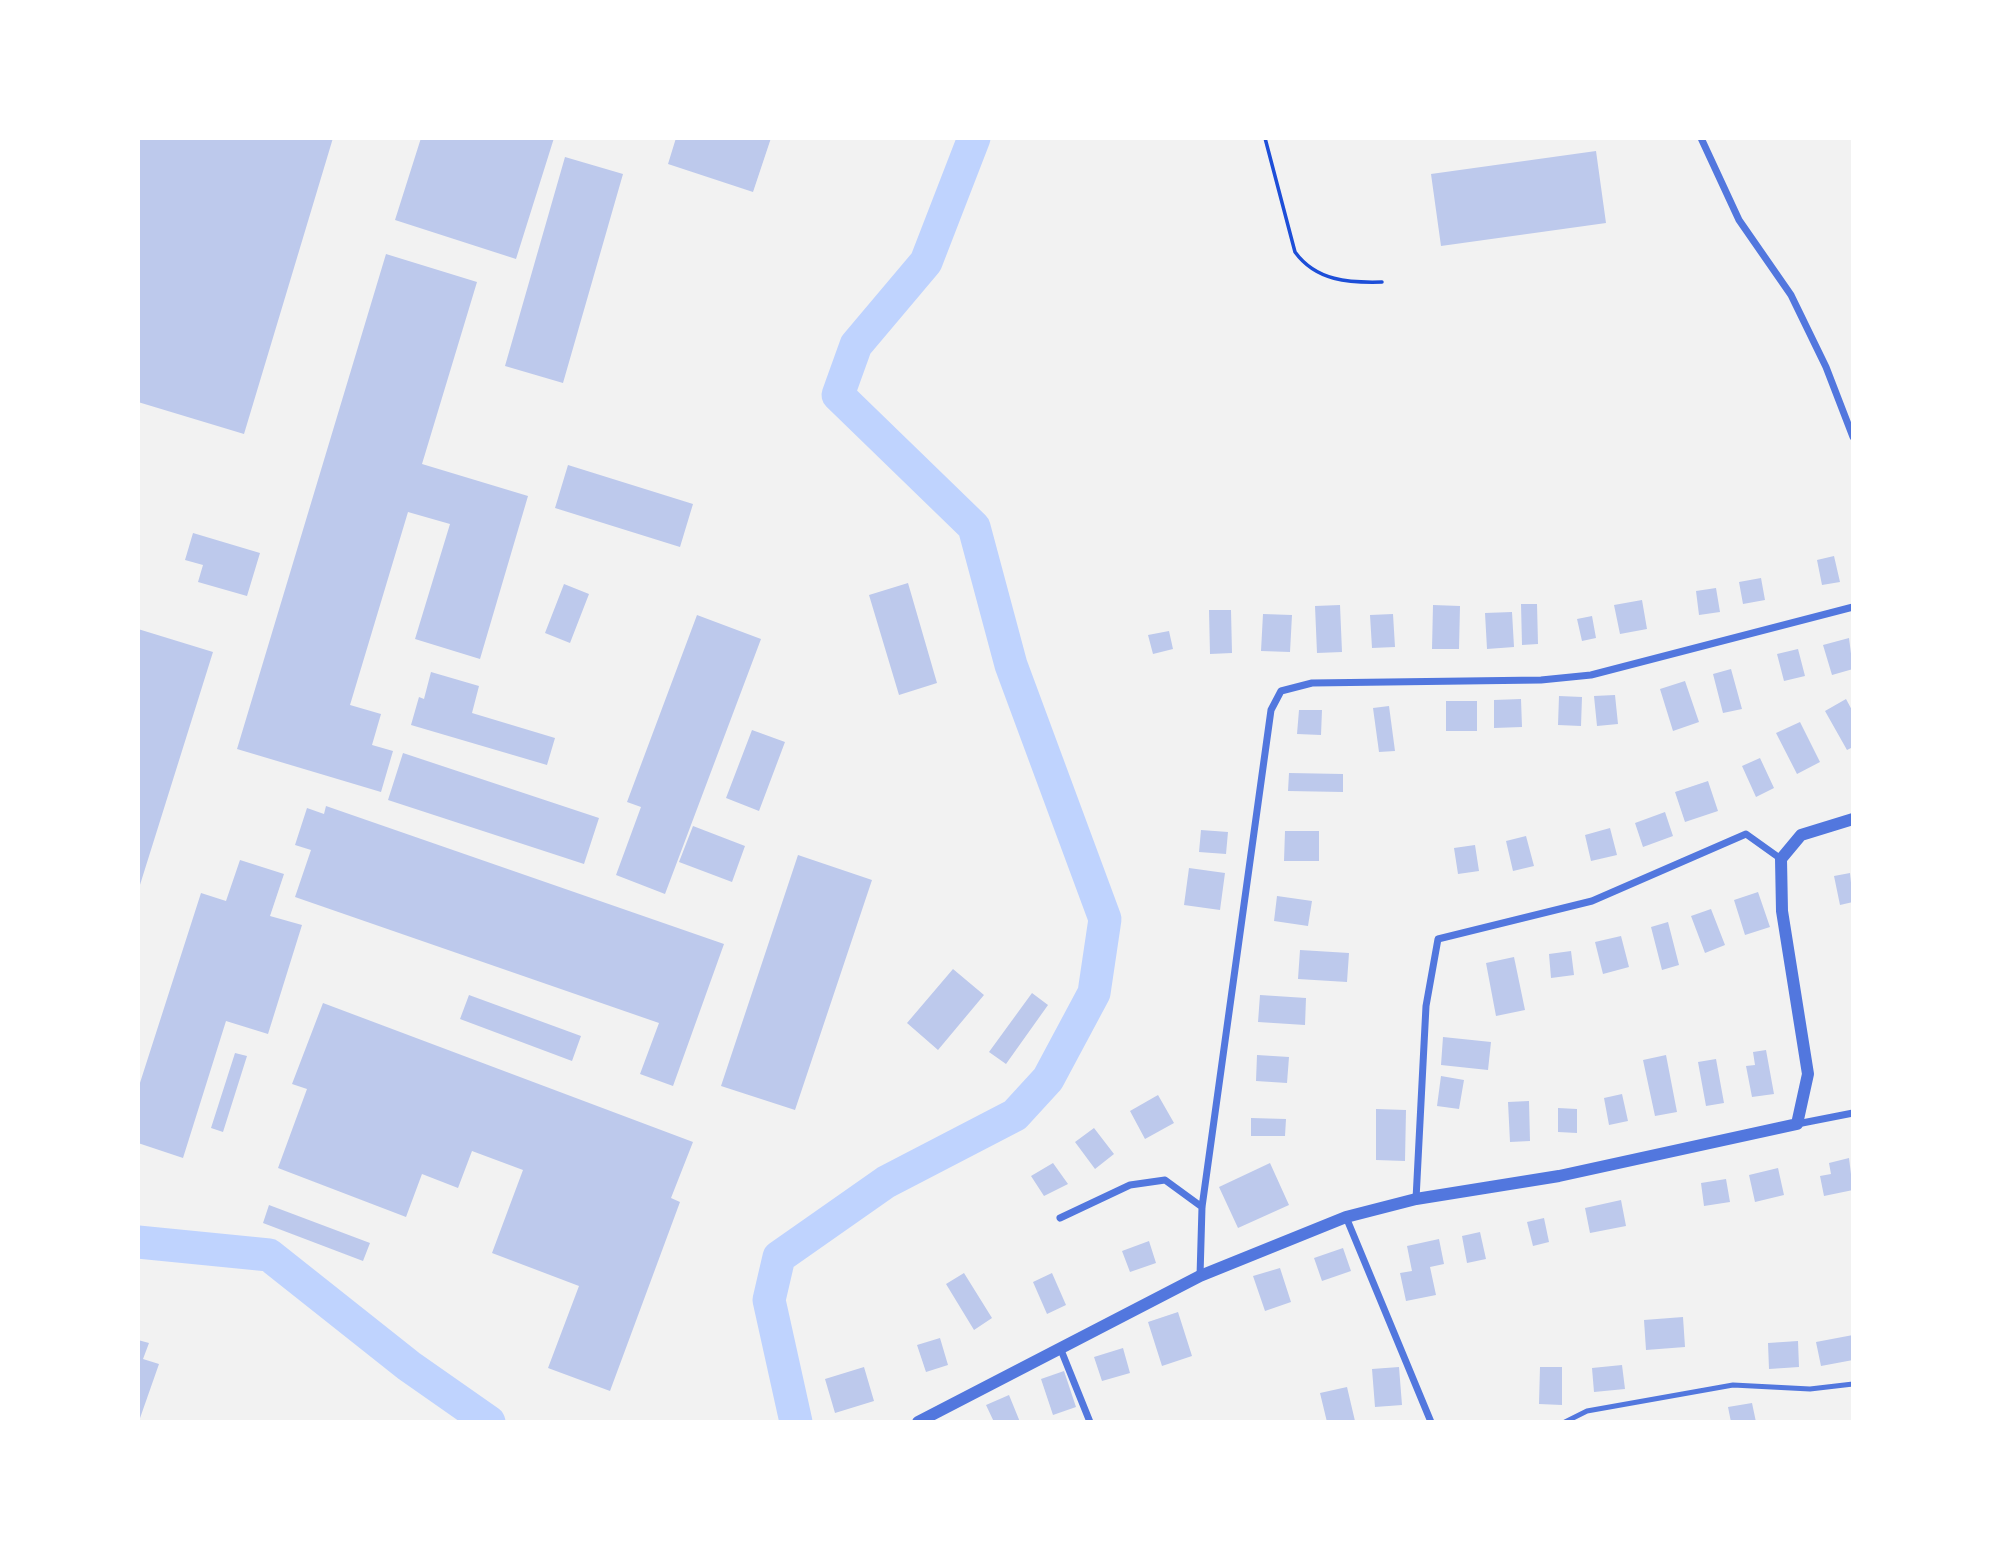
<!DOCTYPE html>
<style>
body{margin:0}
#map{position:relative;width:1991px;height:1560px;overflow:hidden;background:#f2f2f2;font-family:"Sofia Sans Condensed",sans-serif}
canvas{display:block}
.frame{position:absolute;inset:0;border:140px solid #fff;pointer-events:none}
</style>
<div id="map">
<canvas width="1991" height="1560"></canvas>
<div class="frame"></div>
</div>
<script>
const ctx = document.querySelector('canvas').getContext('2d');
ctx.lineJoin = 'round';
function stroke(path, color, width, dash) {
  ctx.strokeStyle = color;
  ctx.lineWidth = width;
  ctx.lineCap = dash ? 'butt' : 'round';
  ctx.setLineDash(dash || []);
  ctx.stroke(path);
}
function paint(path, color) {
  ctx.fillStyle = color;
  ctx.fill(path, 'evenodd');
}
stroke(new Path2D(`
 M138 1242 269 1255 409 1366 489 1422
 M796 1422 769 1300 779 1257 886 1182 1015 1115 1048 1079 1094 993 1105 919 1011 665 974 527 838 395 856 345 926 262 974 138`), '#bfd3fe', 33);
paint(new Path2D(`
 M138 138H333L244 434 138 402Z
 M421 138H554L516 259 395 220Z
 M676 138H771L753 192 668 164Z
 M1596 151 1606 223 1441 246 1431 174Z
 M565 157 623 174 563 383 505 366Z
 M386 254 477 282 422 464 528 496 480 659 415 639 450 524 408 512 350 705 381 714 372 745 393 751 381 792 237 749Z
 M568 465 693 504 680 547 555 508Z
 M193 533 260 553 247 596 198 582 203 565 185 560Z
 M1834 556 1840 582 1822 585 1817 560Z
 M1761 578 1765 600 1743 604 1739 582Z
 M908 583 937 683 899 695 869 595Z
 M564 584 589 594 570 643 545 633Z
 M1716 588 1720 612 1699 615 1696 591Z
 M1642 600 1647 629 1620 634 1614 605Z
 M1521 604H1537L1538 644 1522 645Z
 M1340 605 1342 652 1317 653 1315 606Z
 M1433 605 1460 606 1459 649H1432Z
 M1209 610H1231L1232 653 1210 654Z
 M1512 612 1514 647 1487 649 1485 613Z
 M1263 614 1292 615 1290 652 1261 651Z
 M1393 614 1395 647 1372 648 1370 615Z
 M697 615 761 639 665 894 616 875 641 807 627 802Z
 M1592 616 1596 638 1582 641 1577 619Z
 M138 629 213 652 139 888H138Z
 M1169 631 1173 649 1153 654 1148 635Z
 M1849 638 1853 669 1832 675 1823 645Z
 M1798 649 1805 676 1784 681 1777 654Z
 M1731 669 1742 709 1723 713 1713 674Z
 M431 672 479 686 472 713 555 738 547 765 411 725 419 697 424 699Z
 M1685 681 1699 722 1673 731 1660 689Z
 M1615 695 1618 724 1597 726 1594 696Z
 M1559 696 1582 697 1581 726 1558 725Z
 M1521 699 1522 727 1494 728V700Z
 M1846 699 1853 712V747L1847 750 1825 711Z
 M1446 701H1477V731H1446Z
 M1389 706 1395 751 1379 752 1373 708Z
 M1299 710H1322L1321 735 1297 734Z
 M1800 722 1820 762 1797 774 1776 733Z
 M752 730 785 742 759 811 726 798Z
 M403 753 599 818 584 864 388 800Z
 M1760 758 1774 788 1756 797 1742 766Z
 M1289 773 1343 774V792L1288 791Z
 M1708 781 1718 811 1685 822 1675 792Z
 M326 806 724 944 673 1086 640 1074 659 1023 295 897 311 850 295 845 307 808 324 814Z
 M1665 812 1673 836 1643 847 1635 823Z
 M693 826 745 846 732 882 679 862Z
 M1610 828 1617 855 1591 861 1585 835Z
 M1201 830 1228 832 1226 854 1199 852Z
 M1285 831H1319V861H1284Z
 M1526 836 1534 866 1513 871 1506 841Z
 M1475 845 1479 871 1458 874 1454 848Z
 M798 855 872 880 795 1110 721 1086Z
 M240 860 284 874 270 916 302 925 268 1034 226 1021 183 1158 138 1143V1089L201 893 226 901Z
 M1189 868 1225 873 1220 910 1184 905Z
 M1850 873 1853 902 1840 905 1834 876Z
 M1758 892 1770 927 1745 935 1734 900Z
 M1277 896 1312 901 1308 926 1274 921Z
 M1711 909 1725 945 1705 953 1691 916Z
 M1668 922 1679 965 1662 970 1651 927Z
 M1621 936 1629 967 1603 974 1595 942Z
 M1300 950 1349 953 1347 982 1298 979Z
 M1571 951 1574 975 1551 978 1549 954Z
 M1514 957 1525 1010 1496 1016 1486 963Z
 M953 969 984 995 938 1050 907 1023Z
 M1032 993 1048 1005 1006 1064 989 1052Z
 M469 995 581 1036 572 1061 460 1019Z
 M1260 995 1306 998 1305 1025 1258 1022Z
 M323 1003 693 1142 671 1198 680 1202 610 1391 548 1368 579 1286 492 1253 523 1170 472 1151 458 1188 422 1174 406 1217 278 1168 307 1089 292 1084Z
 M1443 1037 1491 1042 1488 1070 1441 1065Z
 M1766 1050 1774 1094 1752 1097 1746 1066 1755 1065 1753 1052Z
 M235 1053 247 1056 223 1132 211 1128Z
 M1257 1055 1289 1057 1287 1083 1256 1081Z
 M1666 1055 1677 1112 1655 1116 1643 1060Z
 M1716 1059 1724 1103 1706 1106 1698 1062Z
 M1441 1076 1464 1080 1459 1109 1437 1106Z
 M1622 1094 1628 1121 1609 1125 1604 1098Z
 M1158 1095 1174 1123 1145 1139 1130 1111Z
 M1529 1101 1530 1141 1510 1142 1508 1102Z
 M1558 1108 1577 1109V1133L1558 1132Z
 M1376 1109 1406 1110 1405 1161 1376 1160Z
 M1251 1118 1286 1119 1285 1136H1251Z
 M1094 1128 1114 1154 1095 1169 1075 1142Z
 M1849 1158 1853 1190 1824 1196 1820 1176 1831 1174 1829 1163Z
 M1053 1163 1068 1184 1044 1196 1031 1176Z
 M1270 1163 1289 1205 1238 1228 1219 1187Z
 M1778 1168 1784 1195 1755 1202 1749 1175Z
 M1726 1179 1730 1202 1704 1206 1701 1183Z
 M1621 1200 1626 1226 1590 1233 1585 1208Z
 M269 1205 370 1243 363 1261 263 1223Z
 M1544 1218 1549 1242 1533 1246 1527 1222Z
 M1480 1232 1486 1259 1467 1263 1462 1236Z
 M1439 1239 1444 1264 1430 1267 1436 1295 1406 1301 1400 1273 1412 1271 1407 1246Z
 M1149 1241 1156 1263 1130 1272 1122 1251Z
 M1343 1248 1351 1271 1322 1281 1314 1258Z
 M1280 1268 1291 1302 1265 1311 1253 1276Z
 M964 1273 992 1318 974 1330 946 1284Z
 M1052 1273 1066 1305 1047 1314 1033 1282Z
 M1178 1312 1192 1356 1162 1366 1148 1322Z
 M1683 1317 1685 1347 1646 1350 1644 1320Z
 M1853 1335V1360L1821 1366 1816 1342Z
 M940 1338 948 1365 926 1372 917 1345Z
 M138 1340 149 1343 143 1359 159 1364 139 1421Z
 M1798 1341 1799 1367 1769 1369 1768 1343Z
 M1123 1348 1130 1373 1102 1381 1094 1357Z
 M1622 1365 1625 1389 1594 1392 1592 1368Z
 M864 1367 874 1401 835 1413 825 1379Z
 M1399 1367 1402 1405 1375 1407 1372 1369Z
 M1540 1367H1562V1405L1539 1404Z
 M1064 1371 1076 1407 1053 1415 1041 1379Z
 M1347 1387 1355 1421 1327 1422 1320 1393Z
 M1009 1395 1020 1422H994L986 1405Z
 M1752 1403 1756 1422H1731L1728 1407Z`), '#bdc9ec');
stroke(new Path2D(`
 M1265 138 1295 252C1316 281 1349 283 1382 282`), '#1d4ed8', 3.5);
stroke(new Path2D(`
 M1565 1422 1587 1411 1733 1385 1810 1389 1853 1384`), '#5277de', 5);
stroke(new Path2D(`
 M1701 138 1739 220 1791 295 1826 367 1853 437
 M1797 1124 1853 1113
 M1416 1199 1426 1006 1438 939 1592 901 1746 834 1781 859
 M1346 1217 1431 1422
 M1060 1218 1130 1185 1165 1180 1202 1207
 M1200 1276 1202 1207 1271 710 1281 691 1312 683 1541 680 1591 675 1853 607
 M1061 1350 1090 1422`), '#5277de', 7);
stroke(new Path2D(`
 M918 1422 1200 1276 1346 1217 1416 1199 1559 1176 1797 1124 1808 1074 1782 911 1781 859 1801 835 1853 819`), '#5277de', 12);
</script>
